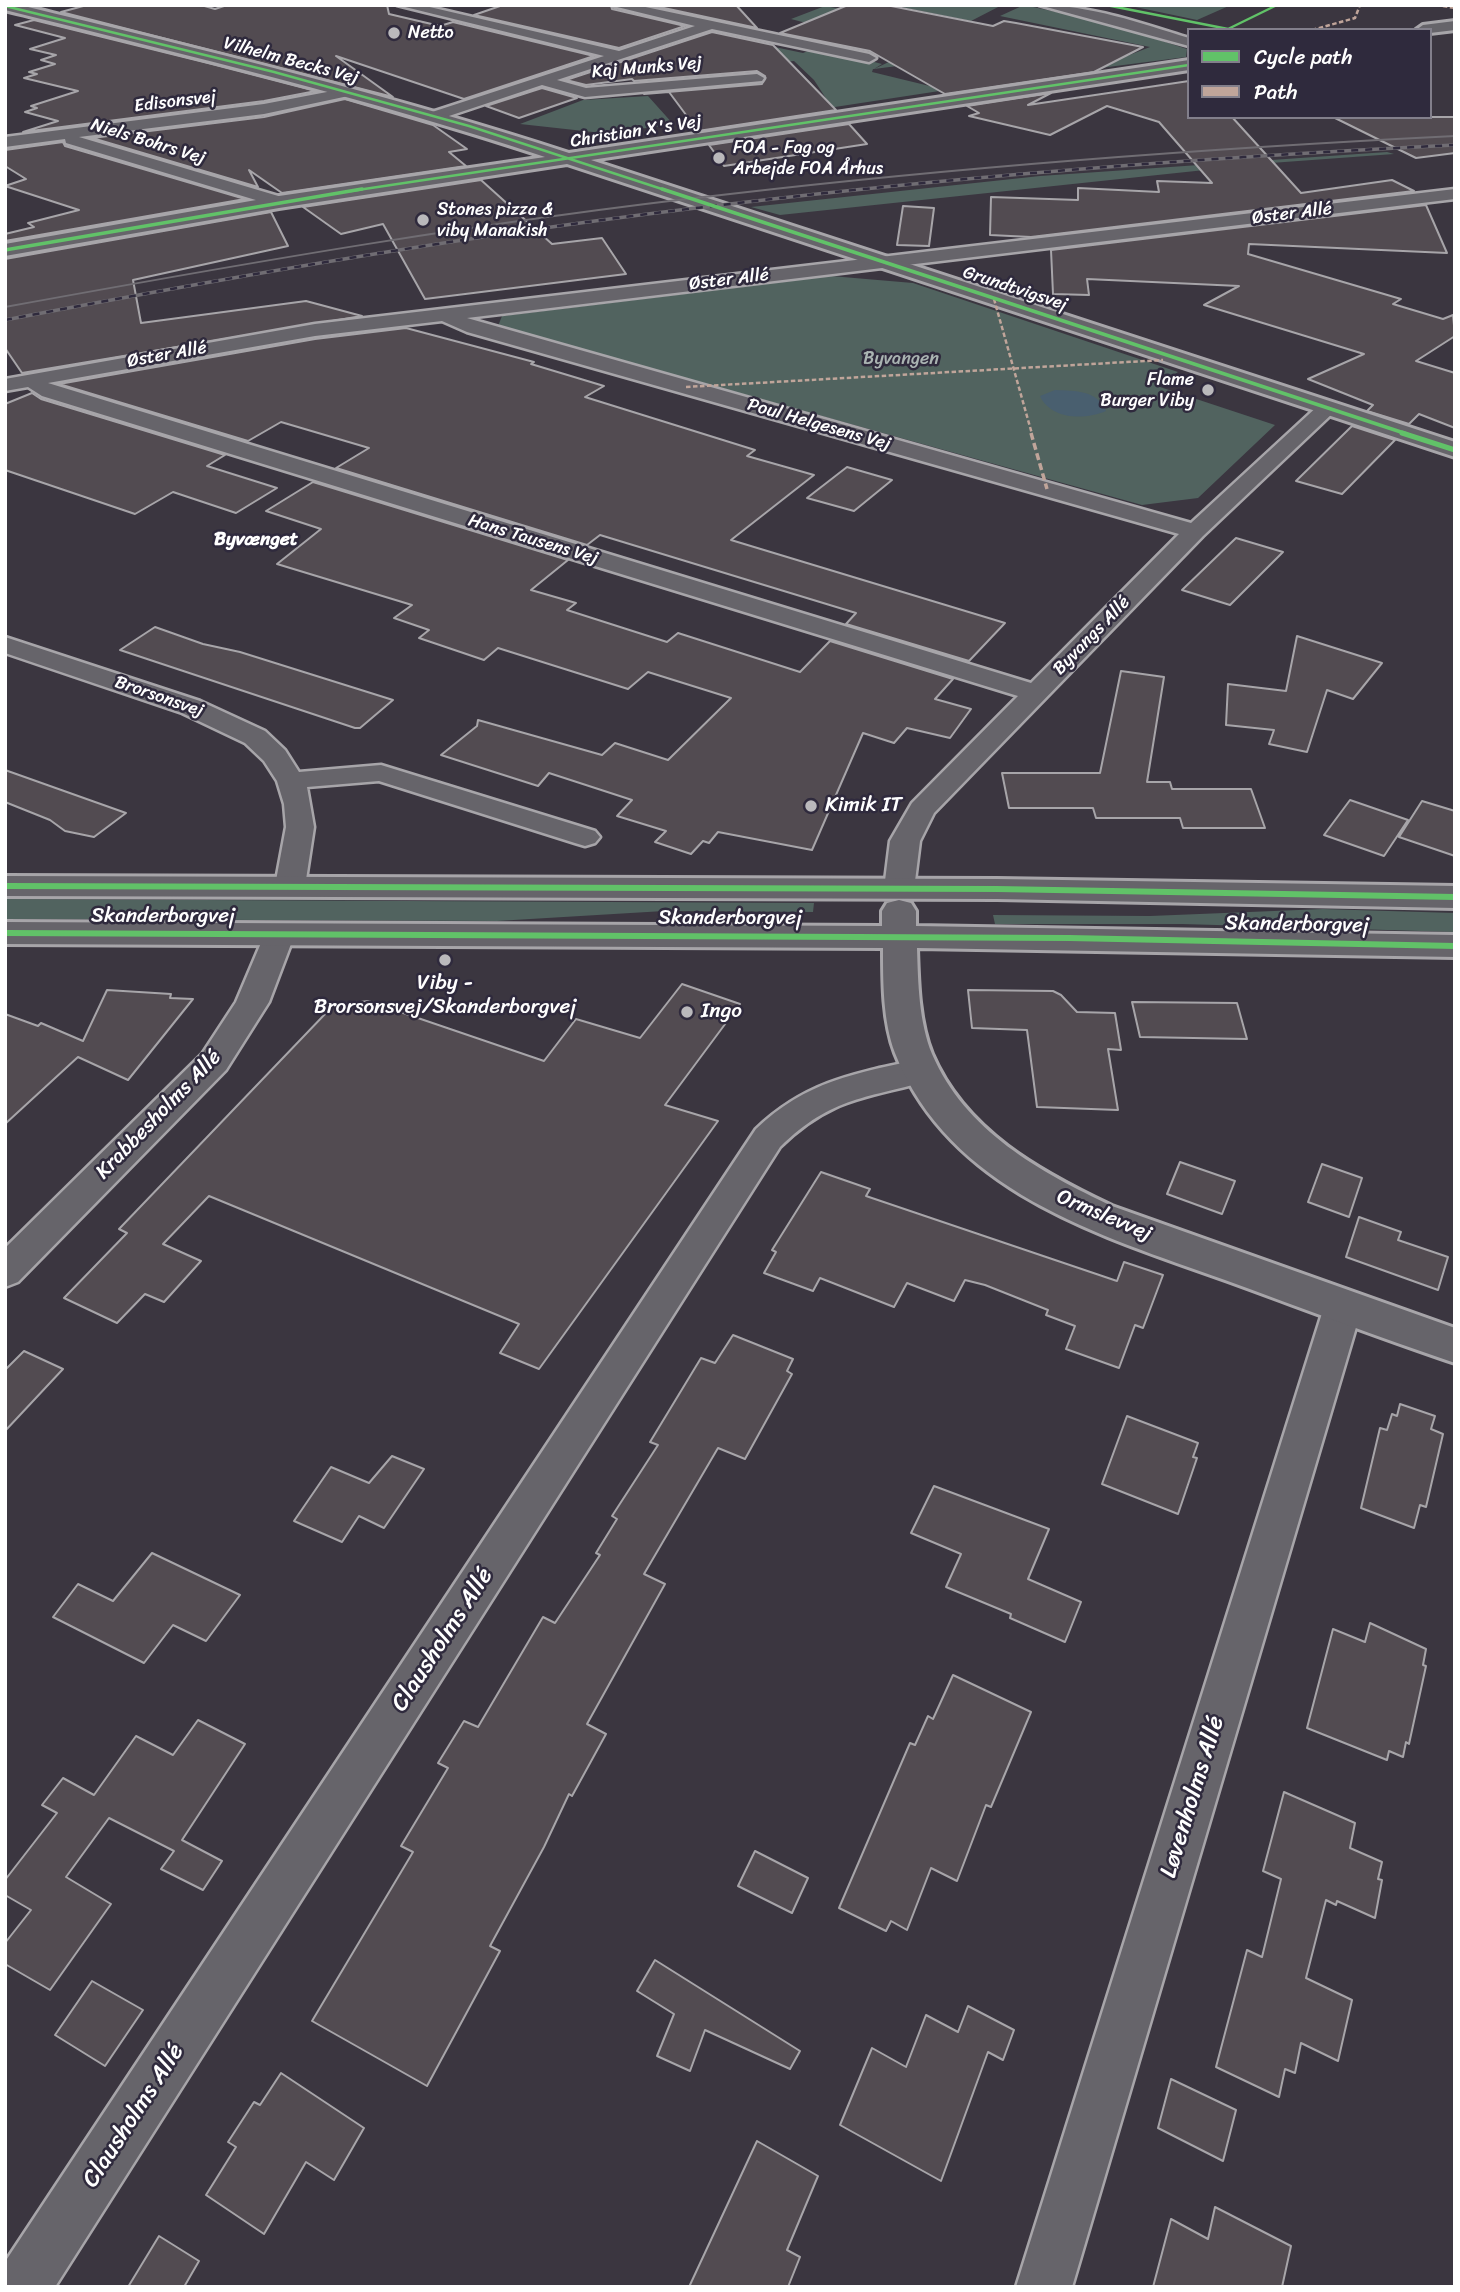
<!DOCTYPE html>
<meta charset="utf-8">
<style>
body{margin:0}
#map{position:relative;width:1460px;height:2292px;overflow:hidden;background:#3b3640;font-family:Sriracha,sans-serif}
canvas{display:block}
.frame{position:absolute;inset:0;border:7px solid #fff;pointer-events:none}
.legend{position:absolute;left:1187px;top:28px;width:245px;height:91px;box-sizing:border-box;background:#2f2a3d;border:2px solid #827f8b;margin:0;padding:9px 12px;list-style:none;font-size:21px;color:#fff}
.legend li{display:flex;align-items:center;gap:14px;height:35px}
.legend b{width:35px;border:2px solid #827f8b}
</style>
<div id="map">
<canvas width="1460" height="2292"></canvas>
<div class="frame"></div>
<ul class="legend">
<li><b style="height:9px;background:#61c268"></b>Cycle path</li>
<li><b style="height:9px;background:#c0a59a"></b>Path</li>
</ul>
</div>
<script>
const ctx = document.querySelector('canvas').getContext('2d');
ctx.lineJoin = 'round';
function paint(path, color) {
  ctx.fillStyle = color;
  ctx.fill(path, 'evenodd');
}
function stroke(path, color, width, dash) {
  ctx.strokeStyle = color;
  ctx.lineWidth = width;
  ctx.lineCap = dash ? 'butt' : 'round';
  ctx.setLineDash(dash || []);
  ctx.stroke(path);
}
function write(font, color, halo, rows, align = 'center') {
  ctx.font = font + ' Sriracha,sans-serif';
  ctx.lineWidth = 5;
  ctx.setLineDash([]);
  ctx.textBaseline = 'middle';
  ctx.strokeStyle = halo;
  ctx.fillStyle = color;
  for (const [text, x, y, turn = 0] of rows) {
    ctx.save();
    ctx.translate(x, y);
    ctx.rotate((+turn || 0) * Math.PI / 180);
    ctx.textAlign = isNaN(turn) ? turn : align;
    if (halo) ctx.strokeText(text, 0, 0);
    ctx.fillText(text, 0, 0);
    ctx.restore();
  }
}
paint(new Path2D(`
 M891 5H1002L971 21Z
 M1024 5 1107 23 1187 49 1186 57 1022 78 983 55 874 69H873L872 72 946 90 691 129 686 124 734 119 703 88H669L757 78 785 111 831 106 814 80 794 61 749 65 736 72 738 74 633 84 732 49 746 41 803 53 817 47 882 64 874 69 912 51 791 19 825 6 954 31 1096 53 1127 56 1150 47 1000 16Z
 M1126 5H1231L1197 20Z
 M648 96 674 125 602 133 520 124 583 100Z
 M1387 152 1394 154 1271 163 780 215 751 207 1040 176Z
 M831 276 913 283 1178 372 1157 386 1275 425 1198 498 1142 505 498 326 502 316Z
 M5 899 814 903 813 912 664 911 497 921 11 919H5Z
 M1323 909 1455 913V932L1182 924H995L993 915 1150 916Z`), '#51635f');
paint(new Path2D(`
 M1055 390C1076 391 1097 390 1106 411 1085 420 1051 420 1040 396Z`), '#495f6f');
const building = new Path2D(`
 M87 5H201L215 9 227 5H387L389 14 440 26 453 22 594 56 464 99 336 56 393 97 61 12Z
 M503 5H611L612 9 685 26 619 48 474 15Z
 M650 5H736L757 28Z
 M848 5H886L993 26 1004 21 1016 23 1143 47 1094 72 945 94 870 51 780 33Z
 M34 20 208 63 316 91 264 101 23 132 58 121 25 112 37 108 31 106 78 91 24 78 37 74 29 72 55 64 41 60 56 55 30 49 65 38 15 25Z
 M712 32 773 45 836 110 698 131 669 92 644 94 762 84 765 76 757 71 634 81 632 79 586 85 566 80Z
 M1189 81V117H1232L1301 193 1392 180 1414 191 1031 237 990 235 991 197 1078 200V188L1159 192 1157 181 1212 183 1159 122 1107 106 1050 135 969 116 979 113 967 106 1051 93 1028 105Z
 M542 88 577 98 519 118 486 106Z
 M345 99 433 125 467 149 449 152 466 166 282 193 249 170 258 187 92 138 264 117Z
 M1333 117H1455V153L1416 158Z
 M849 124 867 144 724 166 709 145Z
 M63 142 65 146 245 199 5 241V234L34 227 28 223 79 210 5 186 26 179 5 166V150Z
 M481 180 552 244 602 238 626 274 425 299 383 224 341 234 303 207Z
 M1426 205 1447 253 1249 244 1248 254 1401 299 1393 304 1443 319 1453 315 1455 336 1416 361 1455 373V428L1419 414 1409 424 1367 411 1373 405 1308 379 1364 354 1204 305 1239 286 1087 279 1089 295 1053 294 1051 250Z
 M903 206 934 208 929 246 897 245Z
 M271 212 288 246 133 280 141 323 306 301 362 316 22 373 5 348V259Z
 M406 328 534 362 531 364 604 386 585 397 755 450 747 456 814 475 731 540 1005 623 969 661 846 624 856 613 600 535 587 545 336 468 369 448 281 422 248 441 59 384 315 339Z
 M32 393 41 399 225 455 207 466 277 488 236 513 173 492 135 514 5 470V404Z
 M1352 426 1395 440 1342 494 1296 481Z
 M847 467 892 480 854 511 807 498Z
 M313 482 568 560 531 590 576 603 567 610 667 642 678 633 800 672 830 641 953 679 935 699 971 709 950 738 907 728 894 743 863 733 812 850 718 832 709 843 703 841 691 854 655 842 666 831 617 816 632 800 549 773 538 786 441 755 477 726 478 720 602 755 615 743 668 760 731 698 648 672 628 689 498 648 484 660 419 638 429 630 394 618 412 605 277 564 321 529 266 511Z
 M1236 538 1283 552 1230 605 1182 590Z
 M155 627 203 644 240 652 393 700 360 728H355L120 650Z
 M1297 636 1382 663 1353 699 1327 690 1307 752 1269 744 1274 730 1226 725 1228 684 1286 691Z
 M1121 671 1164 677 1147 782H1170L1172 789H1251L1265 828H1183L1180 818H1096L1093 808H1009L1002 773H1100Z
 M5 770 126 813 94 837 65 831 50 820 5 802Z
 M1350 800 1408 820 1384 856 1324 835Z
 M1422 801 1455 811V856L1399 837Z
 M682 984 740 1004 665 1105 718 1121 539 1369 500 1353 519 1324 209 1196 163 1244 201 1261 164 1302 145 1294 117 1323 64 1298 127 1233 119 1229 326 1013 337 1005 368 1001 544 1061 576 1019 640 1038Z
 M107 990 171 994 170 998 193 999 128 1080 78 1057 5 1124V1014L38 1026 41 1023 83 1041Z
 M968 990 1053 991 1061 995 1077 1012 1115 1013 1121 1050 1108 1049 1118 1110 1037 1107 1027 1030 972 1028Z
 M1132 1002 1237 1003 1247 1039 1140 1037Z
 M1180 1162 1235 1181 1222 1214 1167 1194Z
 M1322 1164 1362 1178 1349 1217 1308 1202Z
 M821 1172 870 1189 866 1196 1117 1281 1124 1262 1163 1275 1143 1328 1135 1325 1119 1368 1066 1349 1075 1326 1046 1315 1048 1310 985 1285 965 1280 954 1301 907 1283 894 1307 820 1278 813 1291 764 1273 776 1252 772 1250Z
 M1359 1217 1401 1232 1398 1240 1448 1257 1438 1290 1346 1257Z
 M733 1335 793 1359 787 1371 792 1374 745 1459 718 1448 644 1574 665 1584 587 1724 606 1734 572 1796 569 1794 544 1847 490 1946 500 1951 427 2086 312 2021 413 1852 401 1846 448 1768 438 1763 464 1721 478 1727 543 1617 555 1623 600 1555 596 1553 617 1519 612 1516 658 1445 650 1442 701 1358 715 1363Z
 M24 1351 63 1369 5 1431V1370Z
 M1400 1404 1435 1416 1431 1429 1443 1434 1426 1507 1420 1505 1414 1528 1361 1508 1380 1428 1387 1430 1392 1414 1397 1416Z
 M1127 1416 1198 1443 1193 1457 1197 1458 1178 1514 1102 1484Z
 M392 1456 424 1469 384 1528 359 1516 342 1542 294 1521 331 1467 369 1483Z
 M934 1486 1049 1529 1028 1579 1081 1602 1065 1642 1010 1618 1011 1614 946 1587 961 1554 911 1533Z
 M152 1553 240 1595 206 1641 173 1625 144 1663 53 1617 78 1584 113 1601Z
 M1370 1623 1426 1649 1423 1665 1426 1666 1409 1744 1406 1742 1403 1757 1389 1751 1387 1760 1307 1728 1333 1629 1365 1642Z
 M953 1675 1031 1712 991 1807 986 1805 957 1881 931 1868 907 1930 891 1921 886 1931 839 1908 910 1743 915 1745 928 1716 933 1719Z
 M198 1720 245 1744 182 1840 222 1861 203 1890 161 1869 174 1851 109 1818 66 1877 111 1904 50 1990 5 1964V1943L31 1910 5 1895V1880L57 1813 42 1805 63 1778 94 1795 136 1736 173 1755Z
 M1284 1792 1355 1823 1350 1848 1382 1862 1378 1879 1382 1880 1375 1918 1337 1901 1336 1905 1326 1900 1306 1978 1352 2000 1338 2061 1301 2043 1295 2073 1285 2069 1279 2097 1216 2067 1247 1950 1262 1957 1281 1879 1263 1871Z
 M755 1851 808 1878 792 1913 738 1886Z
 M655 1960 800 2051 790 2069 705 2030 690 2071 657 2056 674 2014 637 1991Z
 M92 1981 143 2010 105 2066 55 2035Z
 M968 2006 1014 2030 1003 2060 988 2052 941 2181 840 2125 872 2048 906 2067 926 2015 958 2032Z
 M281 2073 364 2128 334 2180 306 2162 264 2234 206 2195 236 2147 228 2142 254 2102 260 2105Z
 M1171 2079 1236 2110 1223 2161 1158 2128Z
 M757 2141 818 2176 787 2250 800 2257 788 2287H689Z
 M1215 2207 1291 2246 1282 2287H1153L1171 2219 1208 2239Z
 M159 2236 199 2261 184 2287H128Z`);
paint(building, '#524b51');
stroke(building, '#a7a5a9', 2);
const street = new Path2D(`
 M397 5H421L619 51 695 26 613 6 636 5 869 54 876 58 869 62 712 29 557 80 586 88 757 74 764 78 762 81 585 97 542 85 434 121 426 116 429 113 604 56Z
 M1039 5C1090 5 1140 23 1189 38V46Z
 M348 88 353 89V95L264 114 79 137 285 198 287 202 279 207 66 143 65 139 5 147V137L264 104Z
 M1455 189V199L467 318 1191 523 1320 404H1334L1337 408 1334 412 1203 536 934 813 920 841 914 889 910 896 899 898 888 896 884 889 890 841 912 803 1018 696 42 396 28 387 5 391V379L315 324ZM442 321 467 332 1179 534 1031 683 48 383 315 336Z
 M5 637 200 701 265 731 285 750 299 772 381 765 595 831 600 837 595 843 585 846 575 843 379 781 307 787 314 827 305 886 301 893 290 895 279 893 275 886 286 827 284 804 277 781 264 761 245 743 182 713 5 653Z
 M279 926 290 929 294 936 269 1002 226 1070 18 1282 5 1287V1248L202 1054 236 1002 264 936 268 929Z
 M922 1059 934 1063 939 1071 934 1079C868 1099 833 1095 780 1147L55 2287H5V2262L756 1129C806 1081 856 1073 922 1059Z
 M1343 1292 1356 1296 1362 1307 1072 2287H1016L1324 1307 1330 1296Z`);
const secondary = new Path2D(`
 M5 5H20C204 50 388 94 569 153L1189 60V70L591 160 1455 442V457L567 164 279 208 5 256V244L279 196 545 157C368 98 186 55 5 10Z
 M1455 21V30L1430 33V30H1416L1423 25Z
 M5 876 997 879 1455 886V908L997 899 5 896Z
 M899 900 911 903 916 911V926L1455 935V957L917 948C918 983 919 1022 932 1054 965 1131 1040 1172 1112 1206L1455 1328V1363C1378 1337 1302 1308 1225 1280 1099 1235 949 1191 895 1053 883 1021 883 983 883 948L5 944V922L882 926V911L887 903Z`);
stroke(street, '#a7a5a9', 5);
stroke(secondary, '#a7a5a9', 6);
paint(street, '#66646a');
paint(secondary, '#66646a');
stroke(new Path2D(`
 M5 307C246 263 487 221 730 194 971 166 1213 148 1455 136`), '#706d73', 2);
const rail = new Path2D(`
 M5 320C246 274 487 232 730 204 971 175 1213 157 1455 145`);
stroke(rail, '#706d73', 3.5);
stroke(rail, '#2f2a3d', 2.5, [7]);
stroke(new Path2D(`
 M1436 5 1455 8
 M1312 30 1355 18 1360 5
 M994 299 1032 434
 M686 387 1163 360`), '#c0a59a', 2.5, [4.5, 2.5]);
stroke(new Path2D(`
 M1031 433 1047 489`), '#c0a59a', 3.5, [7, 3.5]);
stroke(new Path2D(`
 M1106 5 1228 29 1277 5
 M5 6 274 72 469 126 668 191
 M351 191 1189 65`), '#61c268', 2.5);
stroke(new Path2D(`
 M662 189 1407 434
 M5 250 362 189`), '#61c268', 3.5);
stroke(new Path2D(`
 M1402 433 1455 450`), '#61c268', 5);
stroke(new Path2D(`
 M5 886 997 889 1455 897
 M5 933 1069 938 1455 946`), '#61c268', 6);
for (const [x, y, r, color] of [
 [394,33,7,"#bab9bc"],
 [719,158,7,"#bab9bc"],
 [423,220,7,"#bab9bc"],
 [1208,390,7,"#bab9bc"],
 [811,806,7,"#bab9bc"],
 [445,960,7,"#bab9bc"],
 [687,1012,7,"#bab9bc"]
]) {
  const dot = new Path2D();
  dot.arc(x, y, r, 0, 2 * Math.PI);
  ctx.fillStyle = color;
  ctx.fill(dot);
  stroke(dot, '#2f2a3d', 2.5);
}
write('18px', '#fff', '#2f2a3d', [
 ["Netto",408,33],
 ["FOA - Fag og",733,148],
 ["Arbejde FOA Århus",733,169],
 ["Stones pizza &",437,210],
 ["viby Manakish",437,231],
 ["Flame",1194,380,"right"],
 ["Burger Viby",1194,401,"right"]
], 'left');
write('18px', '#fff', '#2f2a3d', [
 ["Vilhelm Becks Vej",291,61,15],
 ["Kaj Munks Vej",647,68,-5],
 ["Edisonsvej",175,102,-7],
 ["Christian X's Vej",636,132,-9],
 ["Niels Bohrs Vej",148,142,17],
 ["Øster Allé",1292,214,-7],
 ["Øster Allé",729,280,-7],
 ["Grundtvigsvej",1015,289,18],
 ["Øster Allé",167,355,-10],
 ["Poul Helgesens Vej",819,425,16],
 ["Hans Tausens Vej",533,540,17],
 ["Byvangs Allé",1092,636,-46],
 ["Brorsonsvej",159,697,19]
]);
write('18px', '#aab4b2', '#2f2a3d', [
 ["Byvangen",901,359]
]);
write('bold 19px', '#fff', '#2f2a3d', [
 ["Byvænget",256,540]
]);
write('21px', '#fff', '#2f2a3d', [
 ["Kimik IT",825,806],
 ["Viby -",445,984,"center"],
 ["Brorsonsvej/Skanderborgvej",445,1008,"center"],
 ["Ingo",701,1012]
], 'left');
write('21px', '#fff', '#2f2a3d', [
 ["Skanderborgvej",163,917],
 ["Skanderborgvej",730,919],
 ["Skanderborgvej",1297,925,1],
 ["Krabbesholms Allé",159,1115,-46],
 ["Ormslevvej",1104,1216,23]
]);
write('24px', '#fff', '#2f2a3d', [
 ["Clausholms Allé",443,1640,-57],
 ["Løvenholms Allé",1193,1797,-73],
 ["Clausholms Allé",134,2116,-57]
]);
</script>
